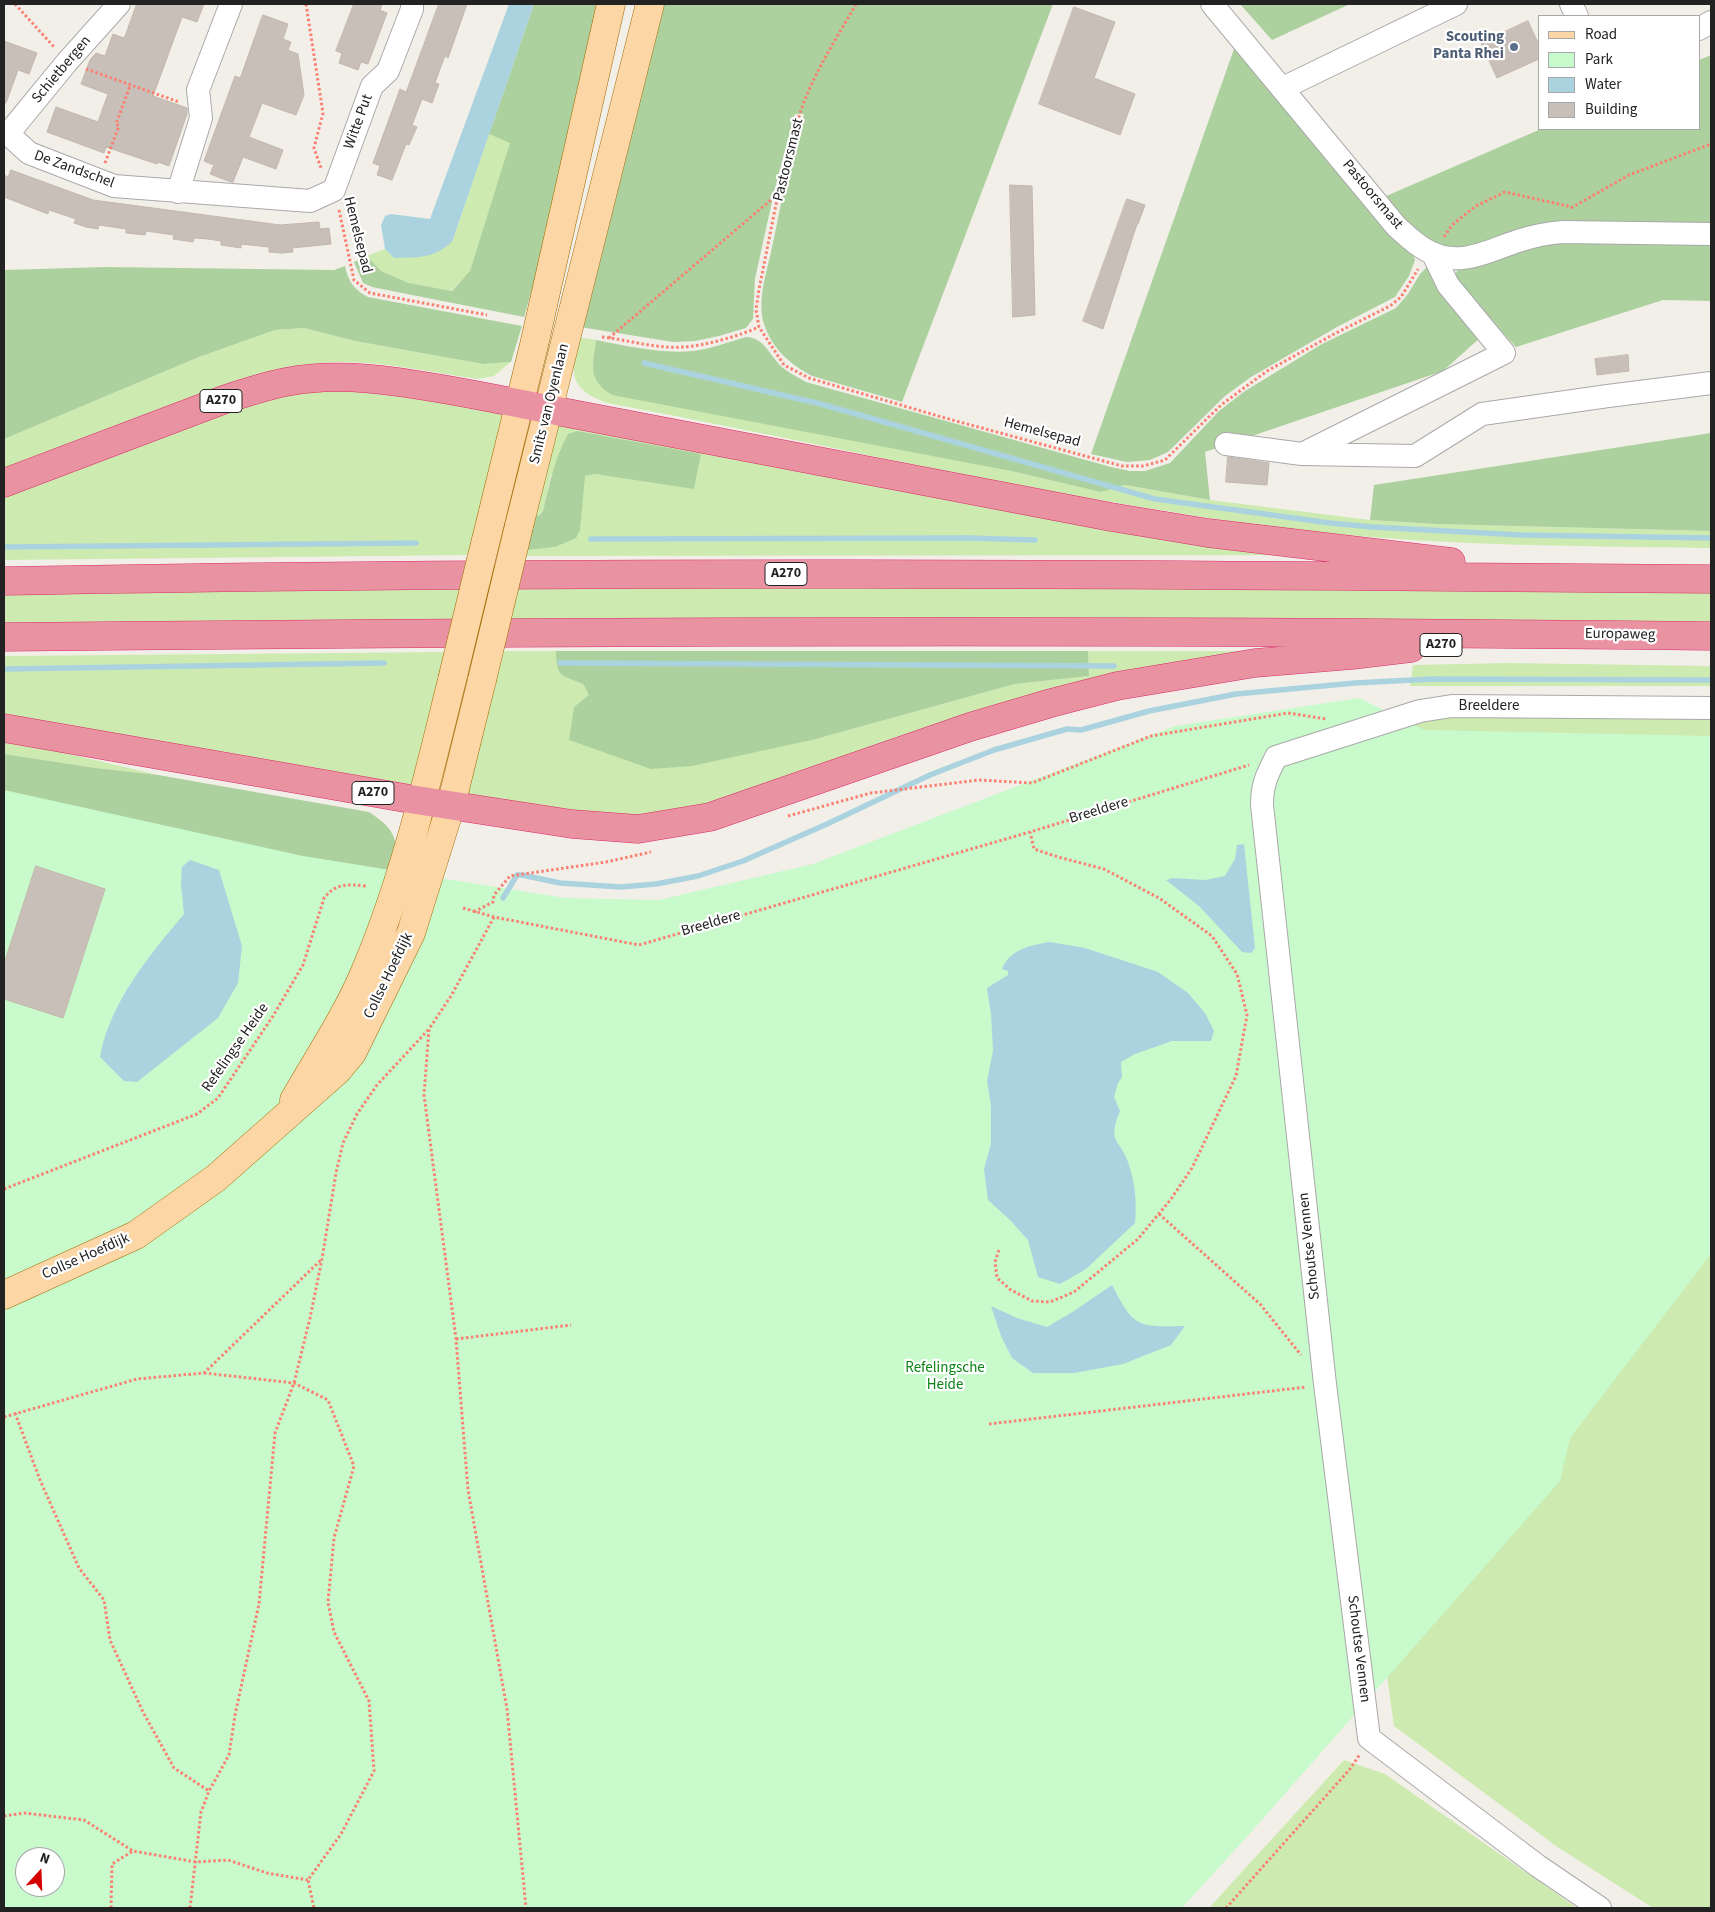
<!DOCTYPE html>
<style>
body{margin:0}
#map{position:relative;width:1715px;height:1912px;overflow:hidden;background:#f2efe9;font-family:"Source Sans 3",sans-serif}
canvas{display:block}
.frame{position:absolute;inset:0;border:5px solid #222;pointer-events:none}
.legend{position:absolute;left:1538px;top:15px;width:162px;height:115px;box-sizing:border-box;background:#fff;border:1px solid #a7a7a7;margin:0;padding:6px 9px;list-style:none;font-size:15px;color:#222}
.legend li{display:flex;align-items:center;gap:10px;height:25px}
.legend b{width:25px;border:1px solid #a7a7a7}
.north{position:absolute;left:15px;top:1847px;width:50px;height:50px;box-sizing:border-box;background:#fff;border:1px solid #a7a7a7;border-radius:50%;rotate:20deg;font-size:14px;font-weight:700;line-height:20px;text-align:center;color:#222}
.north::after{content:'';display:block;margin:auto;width:18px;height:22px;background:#d40000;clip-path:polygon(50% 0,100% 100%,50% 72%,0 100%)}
</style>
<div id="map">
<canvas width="1715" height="1912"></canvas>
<div class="frame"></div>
<ul class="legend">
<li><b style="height:6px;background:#fcd6a4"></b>Road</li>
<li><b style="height:14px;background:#c8facc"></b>Park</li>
<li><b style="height:14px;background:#aad3df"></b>Water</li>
<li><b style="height:14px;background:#c7bfb8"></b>Building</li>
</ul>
<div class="north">N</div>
</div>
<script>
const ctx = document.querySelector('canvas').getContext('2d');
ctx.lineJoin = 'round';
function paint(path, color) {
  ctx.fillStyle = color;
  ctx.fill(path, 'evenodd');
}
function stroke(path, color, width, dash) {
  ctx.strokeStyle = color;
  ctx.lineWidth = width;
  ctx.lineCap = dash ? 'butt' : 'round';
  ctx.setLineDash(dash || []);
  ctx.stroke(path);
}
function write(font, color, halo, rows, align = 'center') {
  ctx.font = font + ' "Source Sans 3",sans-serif';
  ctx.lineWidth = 4.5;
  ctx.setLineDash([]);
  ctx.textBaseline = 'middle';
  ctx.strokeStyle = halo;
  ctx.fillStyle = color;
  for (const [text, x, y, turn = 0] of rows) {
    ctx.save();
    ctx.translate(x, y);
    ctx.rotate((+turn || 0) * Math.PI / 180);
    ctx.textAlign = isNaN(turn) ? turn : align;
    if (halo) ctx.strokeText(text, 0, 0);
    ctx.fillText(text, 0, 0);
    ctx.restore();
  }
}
paint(new Path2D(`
 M489 134 511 142 470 272 451 291 409 283 381 271 367 256 385 249 394 258 452 242Z
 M304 328 355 341 483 364 511 362 494 376 478 379C426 372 372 358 319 363 255 370 198 396 139 419 94 436 49 452 4 469V439L199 357 275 330Z
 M577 337 596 340 593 367 1011 471 1101 492 1125 485 1210 500 1370 520 1435 524 1711 531V548C1582 546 1453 546 1324 533 1257 527 1191 515 1124 504 951 475 780 435 607 403 568 389 571 372 577 337Z
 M349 386 506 410 472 555 4 560V492L236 405 291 392Z
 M555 423 1336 555 526 556 527 550 555 547 580 530 584 476 595 474 694 488 701 454 551 475 543 511 540 515 536 516 534 512Z
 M376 585 1711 590V626L4 627V590Z
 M504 651H556C556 678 561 675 583 684L589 695 816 739 1015 684 1089 676 1088 651H1292L841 764 645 822 469 795 465 791 489 690 494 691Z
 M447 652 418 788 4 717V656Z
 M1508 663 1711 666V686H1410L1413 665Z
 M1711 714V1908H1653L1556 1846 1394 1726 1267 807 1425 717Z
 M4 740 27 744 158 775 96 768 4 754Z
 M1344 1760 1385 1774 1577 1908H1209Z`), '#cdebb0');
paint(new Path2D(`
 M534 4H601L540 261 524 317 407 294 372 287 363 283 354 262 367 256 381 271 409 283 452 291 470 271 510 143 489 134Z
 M660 4H1053L902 402 812 376C790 364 772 349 764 324 757 302 766 274 771 252 779 216 785 179 795 143 797 134 802 124 804 114H795L775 188 755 279 753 319 746 328 719 336 695 341 673 342 580 327Z
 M1240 4H1350L1272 40Z
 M1235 46 1412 253 1415 260 1409 276 1395 297 1337 327 1251 377 1225 396 1168 452 1150 460 1127 462 1091 454Z
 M1711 55V225L1459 247 1442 246 1421 237 1384 197 1541 129H1699V60Z
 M1711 242V301L1663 300 1516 347 1456 282 1455 274 1458 270 1538 243Z
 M345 266C348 281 354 290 368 297L522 326 511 362 483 364 355 341 304 328 275 330 199 357 4 439V270L106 267 334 270Z
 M1427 267 1481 337 1443 371 1205 452 1210 500 1125 485 1101 492 1011 471 612 395C587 379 593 367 596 340 627 346 661 354 693 351 710 349 729 342 746 337 765 338 769 355 782 367 789 373 798 377 806 382L1111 467 1130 471H1145L1170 463 1219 411 1245 391 1322 344 1396 308 1408 294 1420 274Z
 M577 431 701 454 694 489 595 474 585 476 580 530 576 538 555 547 527 550 536 516 540 515 543 511C549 485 555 458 568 434Z
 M1711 433V531L1435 524 1370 520 1374 485Z
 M556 651H1088L1089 676 1015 684 816 739 692 766 651 769 569 740 574 707 589 695 583 684C561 675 556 678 556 651Z
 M4 754 96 768 158 775 369 812C392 827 398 836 397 864L4 1180Z`), '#add19e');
paint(new Path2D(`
 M1359 698 1424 730 1711 736V1254L1570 1438 1560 1481 1253 1830 1182 1908H4V790L303 856 565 898 659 900 813 864 1175 726ZM25 1857H55V1887H25Z`), '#c8facc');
paint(new Path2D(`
 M509 4H534L452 242C432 259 420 257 394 258L385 249 381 225 385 216 391 214 430 219Z
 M1244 844 1255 948 1251 953 1242 952 1199 906 1166 880 1173 878 1205 880 1225 876 1235 859 1237 845Z
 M190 860 219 870 242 946 238 983 218 1018 137 1082 124 1081 100 1057C110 1002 149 956 184 914L181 884 182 867Z
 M1050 942 1085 948 1158 972 1188 993 1205 1013 1214 1031 1211 1041H1172L1135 1054 1121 1062 1122 1077 1118 1083 1114 1097 1120 1111C1106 1145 1121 1138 1129 1165 1135 1183 1137 1204 1135 1223L1086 1269 1060 1284 1038 1277 1028 1240 1010 1220 988 1200 984 1169 991 1144V1106L987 1081 993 1051 991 1014 987 988 1008 975V971L1002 969C1010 949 1031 945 1050 942Z
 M1112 1285C1134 1328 1137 1327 1185 1326L1171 1345 1123 1364 1074 1373H1033L1012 1358 1001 1336 991 1306 1017 1318 1047 1327 1074 1311Z`), '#aad3df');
stroke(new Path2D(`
 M644 363 821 404 1155 499 1330 523 1372 527 1522 535 1711 538
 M591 539 969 538 1035 540
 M4 547 416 543
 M560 663 1114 666
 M4 669 384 663
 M503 898 517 875H522L560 883 621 887 656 884 698 876 743 861 827 824 930 775 994 750 1067 729 1081 730 1149 711 1236 694 1355 683 1433 679 1711 680`), '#aad3df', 5.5);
const building = new Path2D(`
 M137 4H204L197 22 182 17 153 96 187 108V114L169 166 158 162 157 164 106 147 104 153 47 132 56 107 98 122 108 94 81 84 90 60 96 53 105 56 113 34 124 38Z
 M354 4H382L380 10 387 13 368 64 361 62 358 70 339 63 342 53 336 51Z
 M439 4H467L448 58 445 56 440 69 435 83 439 84 432 103 422 99 412 125 417 127 409 145 406 144 392 180 377 175 380 166 373 163 400 89 406 92Z
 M1074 7 1115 22 1094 78 1135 94 1120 135 1039 104Z
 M263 15 288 24 283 39 291 42 288 50 298 54 304 95 296 115 262 103 249 137 283 150 276 169 243 157 233 182H231L210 174 214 165 204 161 235 76 240 78Z
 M1528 21 1539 45V59L1497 78 1481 43Z
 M4 41 37 53 29 74 18 70 6 103H4Z
 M11 170 93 200 280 225 319 222 320 229 329 228 331 244 292 248 293 252 281 253 269 252V247L241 244V248L221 245V241L208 239 194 238 193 242 173 239 174 235 146 231 145 235 126 233V229L99 225 98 229 86 227 74 223 76 219 49 210 48 214 4 197V175L8 177Z
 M1010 185 1032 186 1035 315 1013 317Z
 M1127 199 1145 205 1138 224H1137L1103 329 1083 321Z
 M1628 355 1629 371 1597 375 1595 359Z
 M1228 457 1269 463 1267 485 1226 482Z
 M36 866 105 889 63 1018 4 999V964Z`);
paint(building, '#c7bfb8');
stroke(building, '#c4b6ab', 1);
const minor = new Path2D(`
 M1212 4 1396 226C1405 234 1415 244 1426 250 1458 269 1487 251 1518 241 1533 236 1548 233 1563 232L1711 234
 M1571 4 1577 16
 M1699 29 1711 22
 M1283 88 1456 4
 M8 134 29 153 114 186 310 201 334 190 372 86 388 71 412 9V4
 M4 135 8 134 67 62 119 4
 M178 192 201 118 198 90 231 4
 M1226 444 1302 454 1415 456 1482 414 1608 396 1711 383
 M1304 453 1504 353 1448 285 1433 254
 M1600 1908 1538 1866 1369 1738 1325 1384 1262 805C1262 784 1267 775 1276 757L1420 711 1452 706 1711 708`);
const major = new Path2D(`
 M519 526 650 4
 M481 560 534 345 611 4
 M294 1100C318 1058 345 1018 364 974 405 878 427 781 452 680
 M4 1295 136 1235 216 1178 337 1071 352 1053 411 933 451 805 482 680`);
const highway = new Path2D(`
 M4 483 223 400C244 393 265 386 286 382 330 373 375 378 418 385 465 392 511 402 557 411L1111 517 1208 533 1451 562
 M4 581C573 570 1142 574 1711 579
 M4 637C573 631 1142 629 1711 636
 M4 728 416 800 572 824 638 829 710 817 970 727 1051 703 1117 686 1255 663 1352 655 1411 648`);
stroke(minor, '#a9a9a9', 24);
stroke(major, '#a06b00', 29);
stroke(highway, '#dc2a67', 29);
stroke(new Path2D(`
 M15 4 55 48
 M306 4 323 113 314 148 321 168
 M856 4C838 36 817 68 804 102 782 162 772 227 759 289L756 310 759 327 784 365 809 378 945 418 1122 466H1143L1165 460 1221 405 1267 371 1336 333 1390 306 1401 297 1418 269
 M86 69 179 102
 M105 163 119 126 116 124 130 86
 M1571 208 1629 175 1711 144
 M339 210 354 280 370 293 487 315
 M1444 237 1452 225 1476 206 1505 192 1572 207
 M602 337C629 340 656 349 683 347 704 346 739 336 759 327
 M609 338 779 193
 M788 816 871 793 979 780 1032 783 1151 736 1288 713 1326 719
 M463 908 494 917 639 945 1030 832 1249 765
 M474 912 493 902 494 895 510 876 606 862 651 852
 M494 917 451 996 429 1029 424 1095 456 1339 468 1490 507 1709 526 1908
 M4 1189 197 1114 218 1098 273 1016 303 965 324 898C336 883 348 884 366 886
 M1159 1214 1260 1304 1301 1355
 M999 1250 995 1262 997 1278 1011 1290 1032 1301 1050 1302 1074 1292 1138 1239 1171 1199 1192 1168 1236 1076 1247 1015 1237 974 1212 936 1159 898 1104 869 1058 857 1034 849 1030 832
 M456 1339 571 1325
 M204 1373 294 1383 328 1400 354 1466 334 1538 328 1602 334 1632 369 1701 374 1771 341 1834 308 1880 314 1908
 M15 1413 40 1480 79 1568 104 1600 110 1640 143 1712 174 1768 209 1791
 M4 1417 137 1379 204 1373 322 1259
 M989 1424 1306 1387
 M4 1816 24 1813 84 1820 133 1851
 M111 1908 112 1864 133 1851 196 1862 228 1860 267 1873 308 1880
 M190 1908 201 1812 209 1791 229 1755 235 1715 259 1604 275 1433 294 1383 310 1318 322 1259 336 1173 343 1143 357 1114 377 1085 429 1029
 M1226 1908 1350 1769 1360 1754`), '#fa8072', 3, [2.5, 2.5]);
stroke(minor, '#fff', 22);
stroke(major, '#fcd6a4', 28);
stroke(highway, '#e892a2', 28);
const majorBridge = new Path2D(`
 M452 680 481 560
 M482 680 519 526`);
stroke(majorBridge, '#a06b00', 29, []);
stroke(majorBridge, '#fcd6a4', 28);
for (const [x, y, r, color] of [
 [1514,47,5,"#5c6f8a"]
]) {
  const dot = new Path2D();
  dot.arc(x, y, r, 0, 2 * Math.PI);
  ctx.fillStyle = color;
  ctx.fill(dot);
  stroke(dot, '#fff', 2);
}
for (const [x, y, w] of [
 [221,401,42],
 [786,574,42],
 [1441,645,42],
 [373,793,42]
]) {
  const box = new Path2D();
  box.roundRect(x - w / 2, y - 11.5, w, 23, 4);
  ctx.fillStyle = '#fff';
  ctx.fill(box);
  stroke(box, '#222', 1);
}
write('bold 14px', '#222', null, [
 ["A270",221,401],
 ["A270",786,574],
 ["A270",1441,645],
 ["A270",373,793]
]);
write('bold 15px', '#4e5e75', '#fff', [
 ["Scouting",1504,38],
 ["Panta Rhei",1504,55]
], 'right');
write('15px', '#222', '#fff', [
 ["Schietbergen",62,70,-50],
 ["Witte Put",359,122,-70],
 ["Pastoorsmast",789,160,-76],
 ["De Zandschel",74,170,20],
 ["Pastoorsmast",1372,195,50],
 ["Hemelsepad",357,235,76],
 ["Smits van Oyenlaan",550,404,-76],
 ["Hemelsepad",1042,433,15],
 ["Europaweg",1620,635,1],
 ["Breeldere",1489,707],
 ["Breeldere",1099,811,-17],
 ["Breeldere",711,924,-16],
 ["Collse Hoefdijk",389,976,-64],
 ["Refelingse Heide",236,1048,-55],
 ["Schoutse Vennen",1310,1246,-96],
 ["Collse Hoefdijk",86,1257,-24],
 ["Schoutse Vennen",1358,1649,83]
]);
write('15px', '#0c8416', '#fff', [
 ["Refelingsche",945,1369],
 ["Heide",945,1386]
]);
</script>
